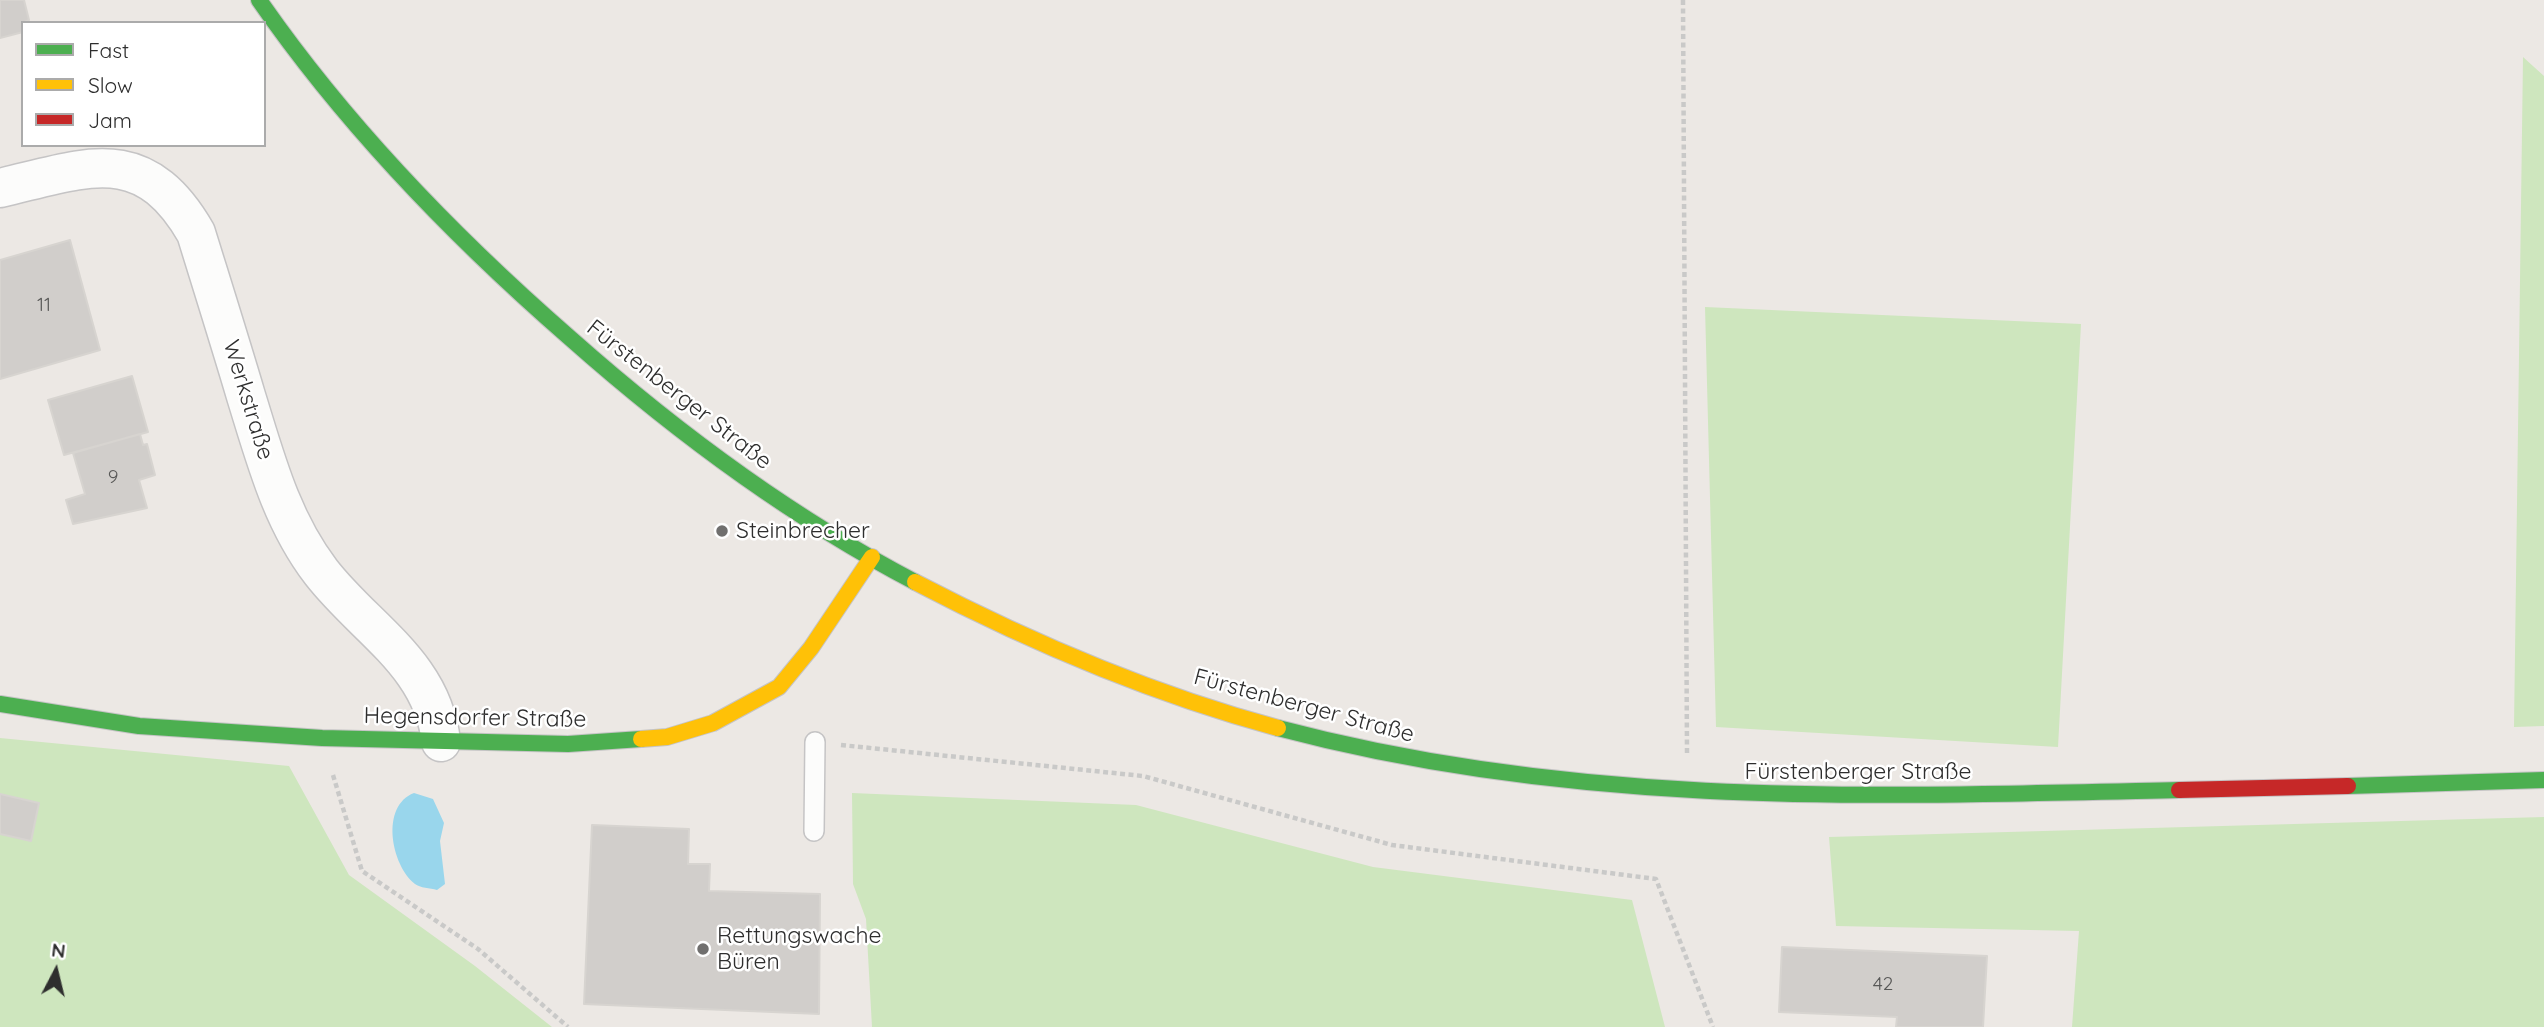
<!DOCTYPE html>
<meta charset="utf-8">
<style>
body{margin:0}
#map{position:relative;width:2544px;height:1027px;overflow:hidden;background:#ece8e4;font-family:Quicksand,sans-serif}
canvas{display:block}
.legend{position:absolute;left:21px;top:21px;width:245px;height:126px;box-sizing:border-box;background:#fff;border:2px solid #ababab;margin:0;padding:9px 12px;list-style:none;font-size:21px;color:#2e2e2e}
.legend li{display:flex;align-items:center;gap:14px;height:35px}
.legend b{width:35px;border:2px solid #ababab}
.north{position:absolute;left:21px;top:936px;width:70px;height:70px;-webkit-text-stroke:5px #fff;paint-order:stroke;rotate:7deg;font-size:19px;font-weight:700;line-height:28px;text-align:center;color:#2e2e2e}
.north::after{content:'';display:block;margin:auto;width:24px;height:32px;background:#2e2e2e;clip-path:polygon(50% 0,100% 100%,50% 72%,0 100%)}
</style>
<div id="map">
<canvas width="2544" height="1027"></canvas>
<ul class="legend">
<li><b style="height:9px;background:#4caf50"></b>Fast</li>
<li><b style="height:9px;background:#ffc107"></b>Slow</li>
<li><b style="height:9px;background:#c62828"></b>Jam</li>
</ul>
<div class="north">N</div>
</div>
<script>
const ctx = document.querySelector('canvas').getContext('2d');
ctx.lineJoin = 'round';
function paint(path, color) {
  ctx.fillStyle = color;
  ctx.fill(path, 'evenodd');
}
function stroke(path, color, width, dash) {
  ctx.strokeStyle = color;
  ctx.lineWidth = width;
  ctx.lineCap = dash ? 'butt' : 'round';
  ctx.setLineDash(dash || []);
  ctx.stroke(path);
}
function write(font, color, halo, rows, align = 'center') {
  ctx.font = font + ' Quicksand,sans-serif';
  ctx.lineWidth = 5;
  ctx.setLineDash([]);
  ctx.textBaseline = 'middle';
  ctx.strokeStyle = halo;
  ctx.fillStyle = color;
  for (const [text, x, y, turn = 0] of rows) {
    ctx.save();
    ctx.translate(x, y);
    ctx.rotate((+turn || 0) * Math.PI / 180);
    ctx.textAlign = isNaN(turn) ? turn : align;
    if (halo) ctx.strokeText(text, 0, 0);
    ctx.fillText(text, 0, 0);
    ctx.restore();
  }
}
paint(new Path2D(`
 M2523 57 2544 76V726L2514 727Z
 M1705 307 2081 324 2058 747 1716 727Z
 M0 738 289 766 349 875 475 966 552 1027H0Z
 M852 793 1136 805 1373 867 1632 900 1665 1027H872L866 919 853 884Z
 M2544 817V1027H2072L2079 931 1836 926 1829 837Z`), '#cee6be');
paint(new Path2D(`
 M414 793 433 799 444 823 440 841 445 884 437 890C430 888 420 888 415 884 391 865 380 806 414 793Z`), '#99d6ec');
const building = new Path2D(`
 M0 0H24L29 20 23 23V32L0 38Z
 M70 240 100 350 0 379V260Z
 M132 376 148 432 64 455 48 400Z
 M140 434 143 445 147 444 155 475 139 480 147 508 73 524 66 500 85 494 73 453Z
 M0 794 39 803 31 841 0 834Z
 M592 825 689 829 688 864H710L709 891 820 894 819 1014 584 1004Z
 M1782 947 1987 956 1983 1027H1896L1897 1017 1779 1012Z`);
paint(building, '#d1cecb');
stroke(building, '#d7d4d0', 2);
const lane = new Path2D(`
 M814 831 815 742`);
const street = new Path2D(`
 M0 188C86 168 143 141 196 233 213 288 230 342 246 396 265 457 281 520 321 572 365 629 433 664 441 742`);
const fast = new Path2D(`
 M259 0C347 127 454 237 570 338 676 432 789 516 915 582
 M0 704 139 726 322 738 568 744 641 739
 M1278 728C1580 808 1870 797 2179 790
 M2348 786 2544 780`);
const slow = new Path2D(`
 M915 582C1030 642 1152 694 1278 728
 M641 739 667 737 713 723 779 687 811 648 872 557`);
const jam = new Path2D(`
 M2179 790 2348 786`);
stroke(lane, '#c5c4c5', 22);
stroke(street, '#c5c4c5', 41);
stroke(fast, '#c5c4c5', 18);
stroke(slow, '#c5c4c5', 18);
stroke(jam, '#c5c4c5', 18);
stroke(new Path2D(`
 M1683 0 1687 753
 M841 745 1143 776 1392 845 1656 879 1713 1027
 M333 775 362 871 478 949 568 1027`), '#c9c9c8', 4.5, [5, 3.5]);
stroke(lane, '#fcfcfb', 19);
stroke(street, '#fcfcfb', 38);
stroke(fast, '#4caf50', 16);
stroke(slow, '#ffc107', 16);
stroke(jam, '#c62828', 16);
for (const [x, y, r, color] of [
 [722,531,7,"#706f6e"],
 [703,949,7,"#706f6e"]
]) {
  const dot = new Path2D();
  dot.arc(x, y, r, 0, 2 * Math.PI);
  ctx.fillStyle = color;
  ctx.fill(dot);
  stroke(dot, '#fff', 2.5);
}
write('19px', '#585857', null, [
 ["11",44,305],
 ["9",113,477],
 ["42",1883,984]
]);
write('23px', '#2e2e2e', '#fff', [
 ["Fürstenberger Straße",679,395,38],
 ["Werkstraße",248,400,73],
 ["Fürstenberger Straße",1304,706,15],
 ["Hegensdorfer Straße",475,718,1],
 ["Fürstenberger Straße",1858,772]
]);
write('23px', '#2e2e2e', '#fff', [
 ["Steinbrecher",736,531],
 ["Rettungswache",717,936],
 ["Büren",717,962]
], 'left');
</script>
